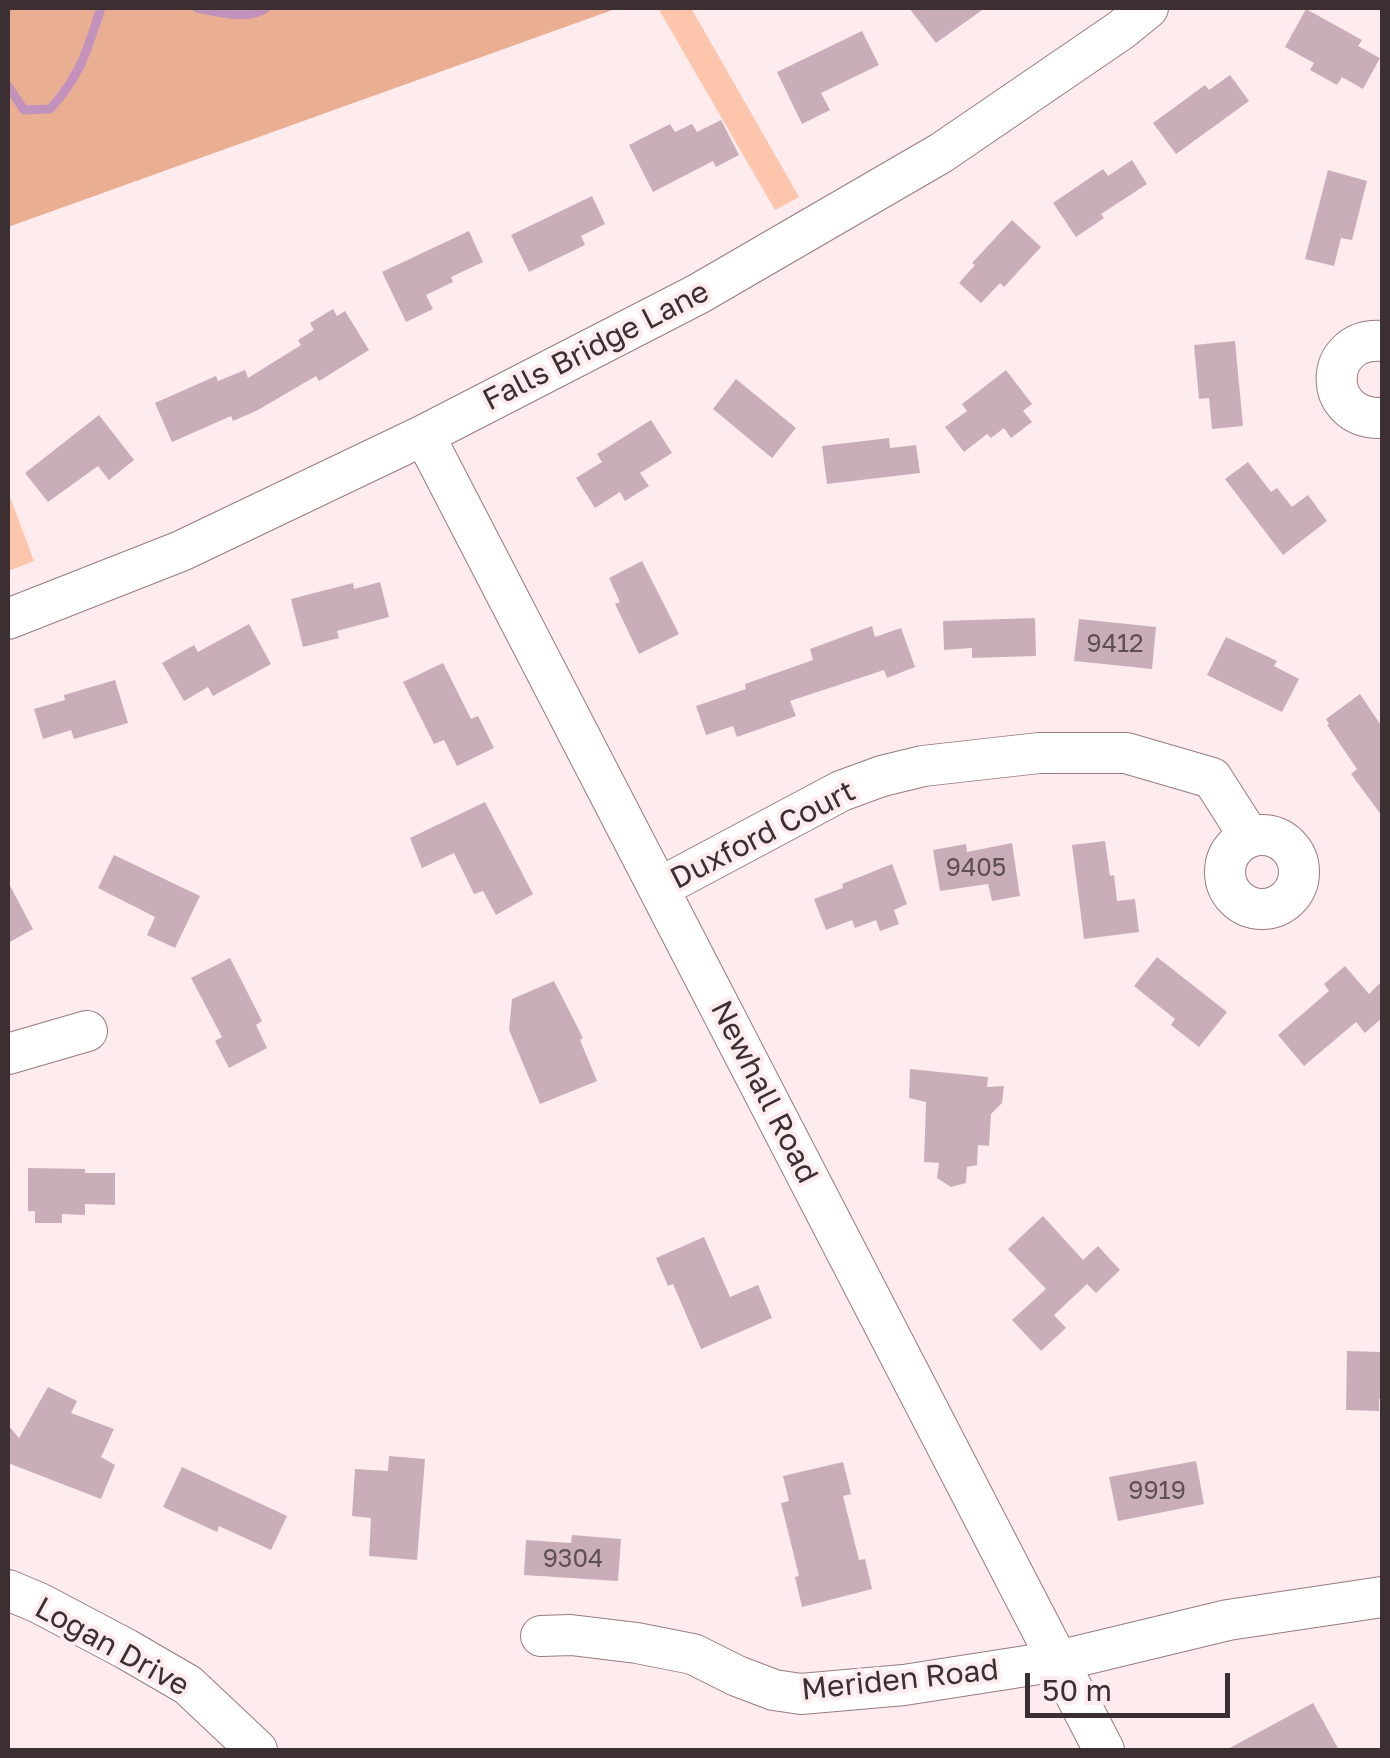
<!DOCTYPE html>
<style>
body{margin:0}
#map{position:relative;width:1390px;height:1758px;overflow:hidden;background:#feebee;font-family:"Golos Text",sans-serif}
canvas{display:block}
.frame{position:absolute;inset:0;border:10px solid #3b2f31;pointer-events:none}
.scale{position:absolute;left:1025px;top:1673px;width:205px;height:45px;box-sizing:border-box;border:5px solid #3b2f31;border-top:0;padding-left:12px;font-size:30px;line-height:35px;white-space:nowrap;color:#3b2f31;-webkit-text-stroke:8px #feebee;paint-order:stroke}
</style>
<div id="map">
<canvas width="1390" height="1758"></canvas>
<div class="frame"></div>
<div class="scale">50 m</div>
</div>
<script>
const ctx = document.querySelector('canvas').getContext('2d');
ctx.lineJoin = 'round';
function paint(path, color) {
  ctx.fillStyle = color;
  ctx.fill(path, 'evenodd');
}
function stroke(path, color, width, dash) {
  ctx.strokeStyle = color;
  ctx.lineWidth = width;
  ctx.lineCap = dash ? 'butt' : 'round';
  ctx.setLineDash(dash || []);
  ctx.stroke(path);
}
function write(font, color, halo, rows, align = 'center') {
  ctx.font = font + ' "Golos Text",sans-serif';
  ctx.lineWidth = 8;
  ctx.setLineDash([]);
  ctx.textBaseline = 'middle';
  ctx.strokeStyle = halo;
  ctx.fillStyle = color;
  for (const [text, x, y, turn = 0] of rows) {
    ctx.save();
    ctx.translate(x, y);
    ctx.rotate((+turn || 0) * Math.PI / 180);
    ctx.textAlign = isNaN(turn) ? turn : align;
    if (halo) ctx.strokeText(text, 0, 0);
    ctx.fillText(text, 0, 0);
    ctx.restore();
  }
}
paint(new Path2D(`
 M658 8H691L799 197 775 210Z
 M8 492 34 561 8 571Z`), '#fdc5ac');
paint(new Path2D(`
 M8 8H618L8 227Z`), '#eaae93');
stroke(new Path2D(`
 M197 8C218 12 249 21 266 8
 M8 86 24 110 50 109C81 76 87 49 101 8`), '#c292bc', 9);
paint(new Path2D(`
 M909 8H985L936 43Z
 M1306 9 1362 40 1358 46 1380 58 1363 89 1342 77 1337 85 1310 70 1314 63 1285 47Z
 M862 31 879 65 821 93 830 110 802 124 777 72Z
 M1230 75 1249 101 1176 154 1153 123 1205 85 1209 90Z
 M721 120 739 155 716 167 713 161 653 192 629 145 670 124 675 132 692 124 697 132Z
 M1132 160 1147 184 1101 214 1104 218 1076 237 1053 203 1103 169 1108 176Z
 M1328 170 1367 181 1352 240 1341 238 1334 266 1305 259Z
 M592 196 605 224 581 236 585 245 529 272 511 235Z
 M1012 220 1041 247 1004 287 1000 283 981 303 959 283 975 265 972 263Z
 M469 231 483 262 451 277 453 282 426 295 433 309 406 322 382 272Z
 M333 309 337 316 345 311 369 350 319 381 316 376 258 410 233 421 231 416 172 442 155 403 216 376 218 381 245 370 248 378 301 345 298 340 314 330 310 323Z
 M1235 341 1243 426 1212 429 1209 398 1199 399 1194 345Z
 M1006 370 1032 404 1023 411 1032 422 1011 438 1004 428 991 438 987 434 964 452 945 427 967 411 962 404Z
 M736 379 796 428 772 458 713 409Z
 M99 415 134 460 109 480 98 466 48 502 25 473Z
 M651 420 672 453 640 473 649 486 625 501 620 492 595 508 576 478 602 462 597 454Z
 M889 438 890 448 916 445 920 473 827 484 822 446Z
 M1248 462 1271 492 1277 488 1292 507 1308 495 1327 521 1283 555 1225 479Z
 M642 561 679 634 639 654 615 604 620 602 609 578Z
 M380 582 389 617 337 631 339 638 303 647 291 599 353 583 354 589Z
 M1035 618 1036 656 972 658V648L944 650 943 621Z
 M1079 619 1156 627 1152 669 1074 661Z
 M249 624 271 664 213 696 208 687 184 701 162 663 194 645 198 652Z
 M872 626 875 637 901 628 915 667 887 678 884 670 790 701 796 716 737 737 733 726 706 735 696 706 746 689 745 684 813 660 810 649Z
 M1226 637 1277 661 1274 666 1299 679 1282 712 1207 675Z
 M443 663 471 719 478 716 494 748 457 766 444 740 434 744 403 682Z
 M115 680 128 723 74 739 71 730 43 739 34 709 65 700 64 695Z
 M1360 694 1382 727V816L1351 774 1357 769 1327 725 1329 724 1326 719Z
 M485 802 533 894 496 915 483 891 474 894 454 853 422 868 410 838Z
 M1105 841 1110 876 1114 875 1117 901 1135 899 1139 932 1084 939 1072 845Z
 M1012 843 1020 896 992 901 988 884 940 891 933 850 966 844 967 852Z
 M114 855 200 896 175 948 147 935 155 917 98 888Z
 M892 864 907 904 894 910 899 924 880 931 876 920 855 928 852 920 826 930 814 899 843 888 842 884Z
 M8 882 33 929 8 943Z
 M1157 957 1227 1012 1199 1047 1171 1025 1175 1019 1134 986Z
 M230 958 262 1021 256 1025 267 1048 229 1068 215 1041 222 1037 191 978Z
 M1345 966 1369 994 1382 981V1018L1365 1033 1356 1022 1304 1066 1278 1035 1329 991 1324 984Z
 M554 981 583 1038 580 1040 597 1081 540 1104 509 1030 512 999Z
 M910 1069 988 1077 987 1087 1004 1086 1002 1103 991 1114 989 1146 978 1145 977 1165 967 1167 966 1183 951 1187 937 1178 939 1163 924 1162 926 1102 909 1098Z
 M28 1168 85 1169V1173H115V1205L85 1204V1215L62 1214V1223H35V1211H28Z
 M1043 1216 1083 1260 1098 1246 1120 1270 1096 1293 1087 1284 1054 1315 1066 1328 1041 1351 1012 1320 1046 1289 1008 1249Z
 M704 1237 730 1297 758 1285 772 1318 701 1349 673 1284 668 1286 656 1258Z
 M1347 1351 1382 1352V1399H1379V1411L1346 1410Z
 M48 1387 77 1401 71 1413 114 1429 101 1457 115 1465 101 1499 8 1463V1425L19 1438Z
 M389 1456 425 1459 417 1560 369 1556 371 1518 352 1516 355 1469 388 1471Z
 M1196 1461 1204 1504 1118 1521 1109 1477Z
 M843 1462 851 1494 843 1496 859 1560 865 1559 872 1589 802 1607 795 1577 799 1576 781 1503 789 1501 783 1476Z
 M182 1467 287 1516 271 1550 219 1526 217 1532 163 1507Z
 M572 1535 621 1539 618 1581 524 1575 526 1540 571 1543Z
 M1313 1703 1339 1750H1226Z`), '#c9aeba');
const minor = new Path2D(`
 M1382 341C1322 337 1321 420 1382 418
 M424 435 1104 1750
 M8 619 181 551 424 435 698 294 941 153 1121 30 1148 8
 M1225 872a37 37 0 1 1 74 0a37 37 0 1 1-74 0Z
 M659 888 841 791 882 776 923 766 1039 753H1126L1212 778 1249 836
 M8 1054 87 1031
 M8 1590 39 1603 126 1649 188 1685 257 1750
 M541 1636 571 1635 637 1643 693 1654 737 1676 774 1690 801 1694 904 1685 1058 1661 1228 1620 1382 1597`);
stroke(minor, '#977b7f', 42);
stroke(minor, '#fff', 40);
write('25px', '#5e4f53', null, [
 ["9412",1115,644],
 ["9405",976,868],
 ["9919",1157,1491],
 ["9304",573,1559]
]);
write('30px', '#3b2f31', '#feebee', [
 ["Falls Bridge Lane",596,346,-27],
 ["Duxford Court",763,835,-27],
 ["Newhall Road",764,1092,63],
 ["Logan Drive",112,1647,29],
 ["Meriden Road",900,1680,-6]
]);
</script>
